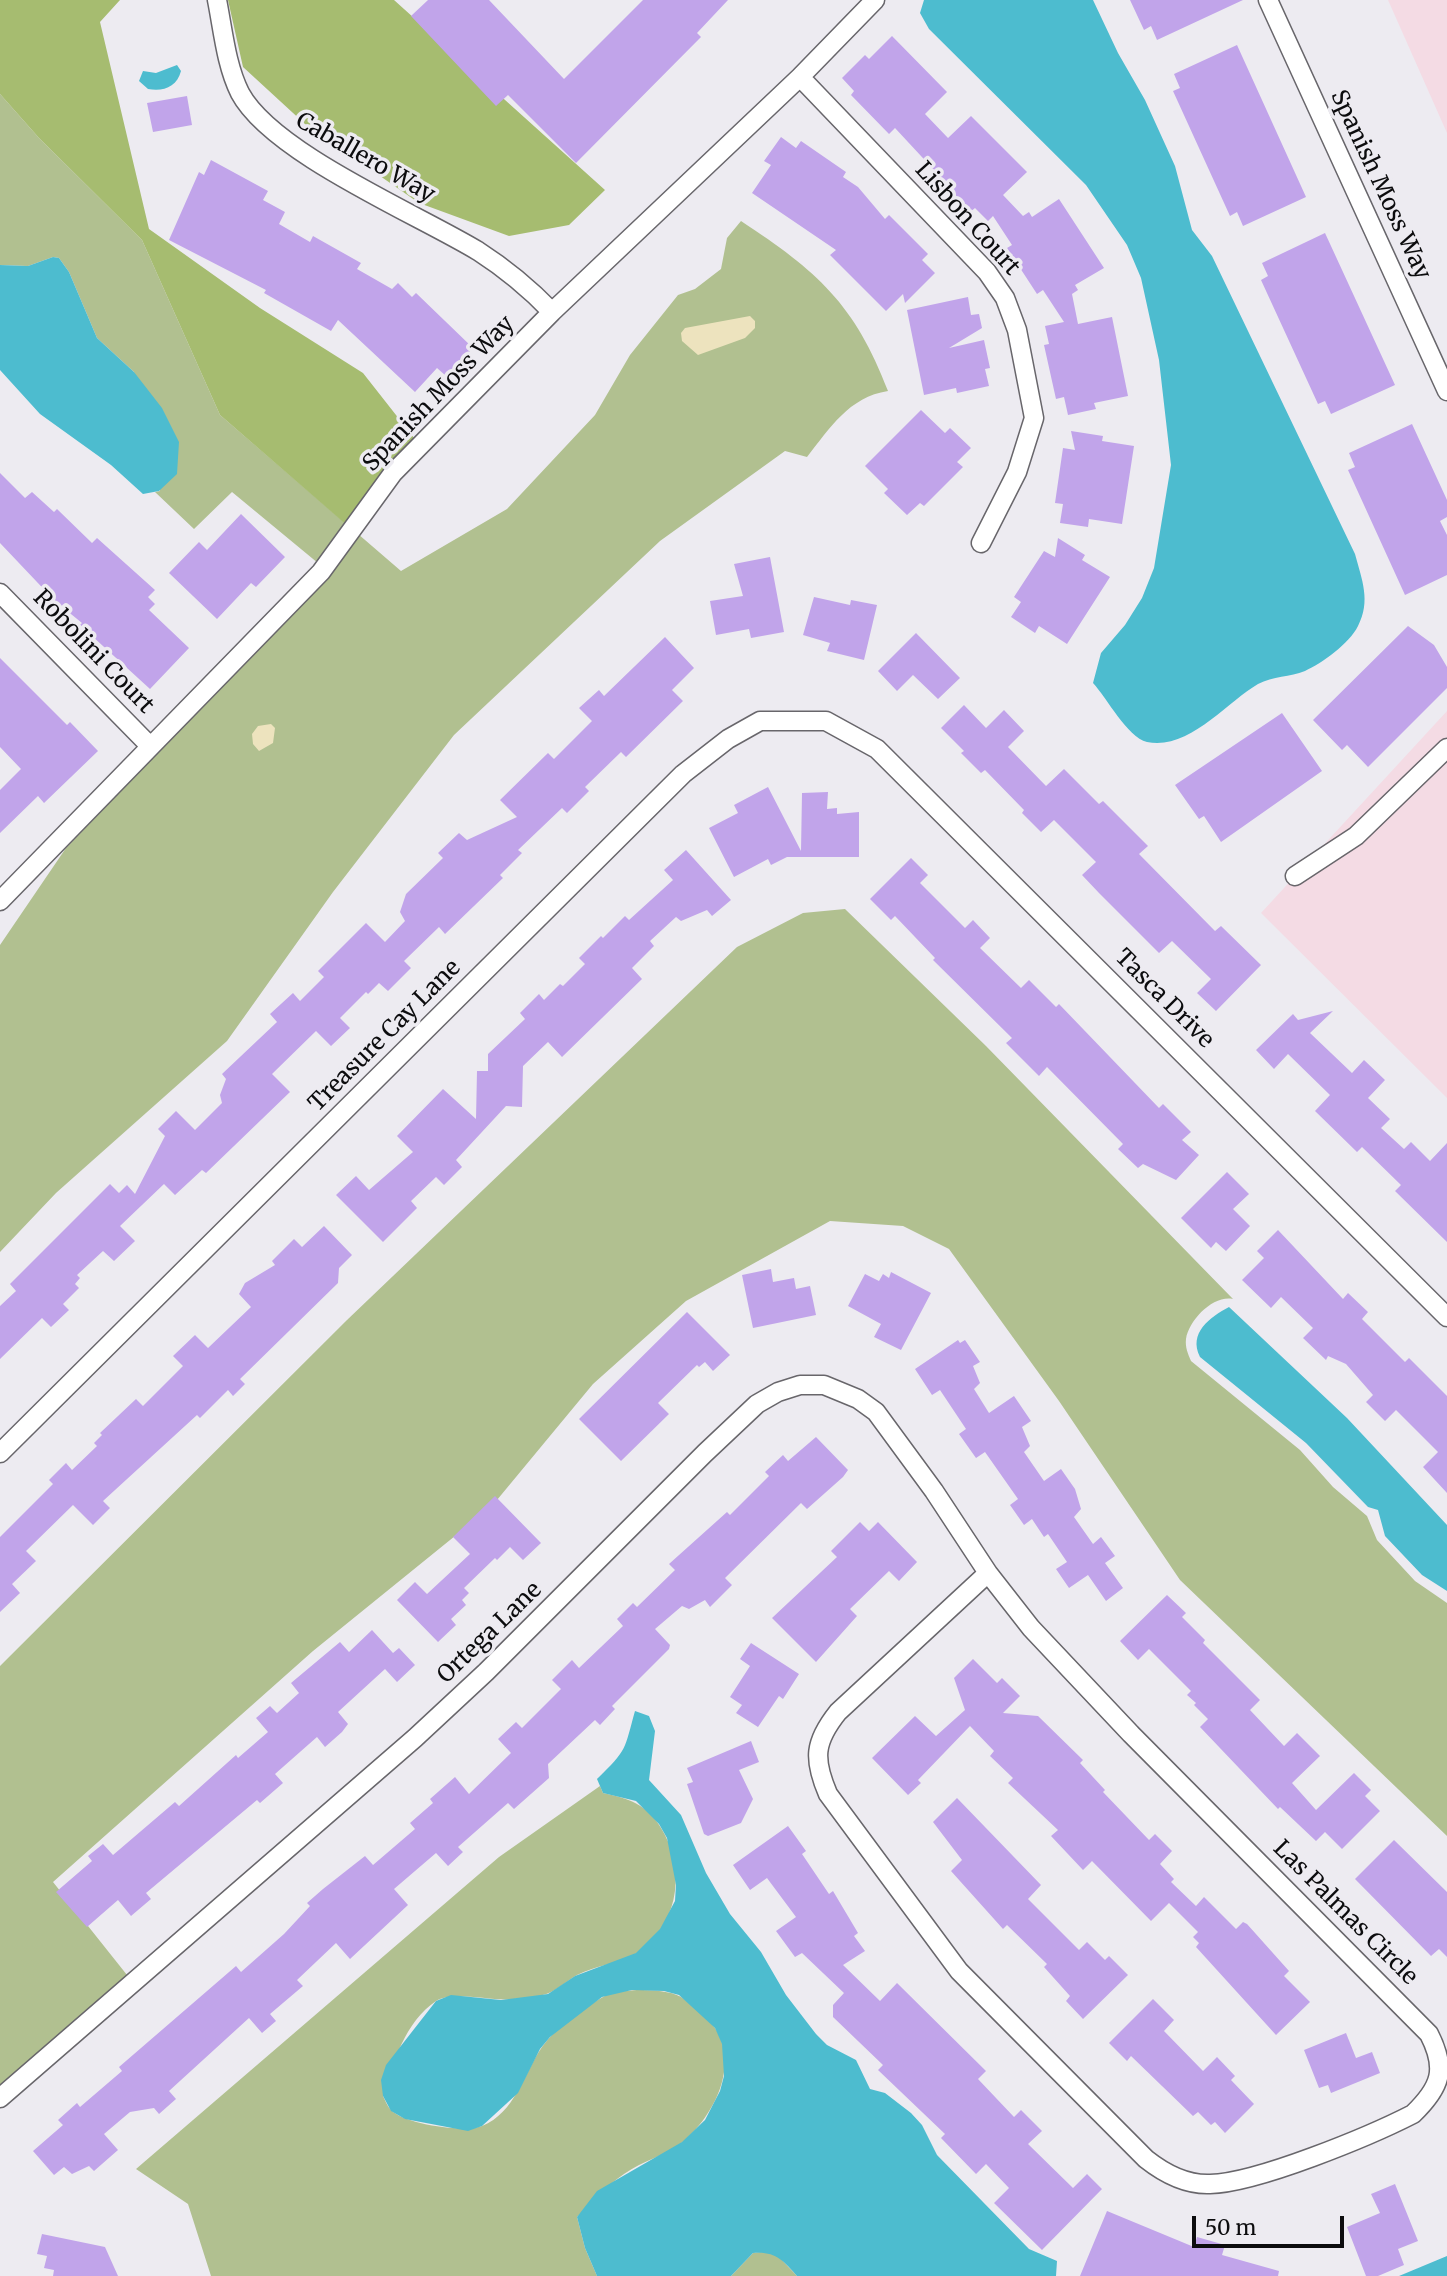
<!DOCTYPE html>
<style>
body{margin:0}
#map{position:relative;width:1447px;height:2276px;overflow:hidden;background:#edebf1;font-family:Merriweather,serif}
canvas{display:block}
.scale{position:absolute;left:1192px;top:2216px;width:152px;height:32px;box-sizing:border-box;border:4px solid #0c0c0e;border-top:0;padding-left:9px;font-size:21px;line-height:24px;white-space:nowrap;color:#0c0c0e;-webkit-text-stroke:5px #edebf1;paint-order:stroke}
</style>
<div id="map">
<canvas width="1447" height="2276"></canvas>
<div class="scale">50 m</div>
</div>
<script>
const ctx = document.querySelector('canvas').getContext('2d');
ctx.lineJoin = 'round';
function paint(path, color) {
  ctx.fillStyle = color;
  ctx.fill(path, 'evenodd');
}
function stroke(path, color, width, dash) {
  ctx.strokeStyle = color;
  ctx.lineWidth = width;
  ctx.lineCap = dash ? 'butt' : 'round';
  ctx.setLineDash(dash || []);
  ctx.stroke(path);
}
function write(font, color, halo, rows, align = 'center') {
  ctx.font = font + ' Merriweather,serif';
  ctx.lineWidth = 7;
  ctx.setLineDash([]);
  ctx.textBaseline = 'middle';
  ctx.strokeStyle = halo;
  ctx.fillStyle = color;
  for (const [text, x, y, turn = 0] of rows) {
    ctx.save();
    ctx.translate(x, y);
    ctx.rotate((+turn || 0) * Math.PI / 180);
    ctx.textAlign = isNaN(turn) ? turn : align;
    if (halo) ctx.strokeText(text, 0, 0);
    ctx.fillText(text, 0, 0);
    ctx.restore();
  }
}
paint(new Path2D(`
 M1388 0H1447V133Z
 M1447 711V1098L1261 913Z`), '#f4dbe4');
paint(new Path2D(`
 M0 94 39 138 142 240 220 415 401 571 507 509 595 415 630 355 678 295 695 289 721 269 727 238 741 221C817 271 855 304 888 391 849 397 830 428 807 457L785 451 660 541 454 735 333 892 227 1041 56 1193 0 1252V945L66 848 330 573 232 492 194 529 155 492 160 491 134 372 97 338 69 272 59 258 53 257 28 266 0 265Z
 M845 909 986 1046 1233 1299C1213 1295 1189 1320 1186 1339 1185 1347 1188 1354 1191 1361L1300 1450 1333 1487 1367 1516 1377 1540 1415 1581 1447 1603V1836L1180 1580 1059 1401 949 1249 903 1226 830 1221 686 1301 593 1384 492 1506 313 1651 53 1882 127 1975 0 2099V1666L347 1320 737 947 803 913Z
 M600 1786 603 1793C633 1799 651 1807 665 1835 686 1876 676 1927 637 1953 619 1964 596 1965 577 1975 568 1980 560 1988 551 1992 541 1997 525 1998 514 1999 493 2002 453 1990 436 2001 405 2022 393 2063 383 2096 385 2100 387 2106 391 2110 404 2124 464 2133 482 2126 515 2113 524 2073 542 2047 556 2027 580 2010 603 1997 619 1988 669 1987 684 1999 694 2007 707 2017 715 2028 740 2066 713 2116 684 2141 667 2155 642 2161 624 2174 606 2186 592 2202 577 2217L585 2248 597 2276H211L188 2204 136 2169 499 1857Z
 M769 2251 780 2258 797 2276H731L753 2253Z`), '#b1c090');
paint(new Path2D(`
 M0 0H120L100 22 149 229 260 308 363 373 418 443 349 527 220 415 142 240 39 138 0 94Z
 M228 0H394L605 190 569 225 509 236 419 203 305 124 243 67Z`), '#a6bc70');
paint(new Path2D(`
 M750 316 755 321V328L745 338 698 355 682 341 681 333 685 328Z
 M271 724 275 728 273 743 259 751 253 744 252 734 258 726Z`), '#ede3be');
paint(new Path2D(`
 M924 0H1093L1118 53 1145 100 1175 166 1192 230 1212 256 1355 554C1362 580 1371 601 1358 626 1349 644 1322 663 1305 671 1290 677 1273 676 1258 684 1227 702 1188 751 1147 742 1127 737 1107 698 1093 683L1101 653 1125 625 1142 598 1154 568 1171 465 1159 360 1141 278 1127 245 1086 185 929 29 920 13Z
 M177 65 181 71C177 87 163 92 148 89L139 81 143 71 156 73Z
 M53 257 59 258 69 272 97 338 134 372 162 408 179 442 177 474 159 491 143 494 111 465 40 414 0 370V265L28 266Z
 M1229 1307 1347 1418 1447 1525V1591L1422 1575 1385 1536 1378 1510 1368 1507 1306 1443 1200 1357C1188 1333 1210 1317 1229 1307Z
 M635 1711 649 1716 655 1731 649 1780 681 1815 706 1873 730 1914 761 1952 786 1995 816 2034 827 2045 856 2060 870 2089 885 2093 911 2113 922 2125 937 2155 1029 2249 1057 2261 1056 2276H797C783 2260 775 2251 753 2253L731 2276H597L585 2248 577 2217 597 2191 682 2142 705 2120 720 2091 724 2076 722 2044 715 2028 679 1995 664 1991 632 1990 602 1997 550 2037 540 2049 518 2093 482 2126 468 2131 405 2119 391 2111 383 2096 381 2080 386 2065 436 2001 451 1995 501 2000 548 1994 575 1976 636 1953 660 1929 675 1901 676 1885 667 1838 659 1824 636 1801 603 1793 597 1779C628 1749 624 1750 635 1711Z
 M1447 2256V2276H1399Z`), '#4dbccf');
paint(new Path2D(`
 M428 0H489L564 79 643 0H728L697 33 701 37 576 163 508 95 496 106 411 16Z
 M1130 0H1243L1157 40 1151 26 1144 30Z
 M892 36 947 92 925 114 948 138 971 116 1027 172 1003 195 1023 216 1029 212 1032 217 1059 199 1104 268 1075 285 1078 290 1072 294 1078 324 1112 317 1128 396 1094 403 1096 409 1068 415 1064 397 1056 399 1044 345 1049 344 1045 326 1064 322 1043 290 1037 294 1007 248 1012 245 993 216 988 221 975 208 969 213 931 174 934 170 895 128 889 134 851 95 854 91 842 78 865 55 869 59Z
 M1237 45 1306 197 1243 226 1237 212 1230 216 1173 91 1180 88 1174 74Z
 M187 96 192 125 153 132 147 103Z
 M781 137 796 148 801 141 846 172 843 177 858 187 885 219 889 215 928 254 922 260 935 273 905 303 903 294 886 311 830 255 836 250 752 193 771 165 764 161Z
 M211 160 268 191 263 200 285 212 279 224 310 242 313 236 361 263 357 269 392 289 398 283 412 297 416 293 473 348 446 376 437 368 415 392 338 320 331 331 264 293 266 290 169 240 199 172 204 175Z
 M1325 233 1395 385 1331 414 1325 401 1318 404 1261 280 1268 276 1262 263Z
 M968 297 971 315 979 314 982 328 949 348 984 340 990 368 985 369 989 386 957 393 956 388 924 395 907 310Z
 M921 410 945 433 950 428 971 448 957 462 963 467 924 506 920 503 907 515 884 493 888 489 865 466Z
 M1412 424 1447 500V517L1440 521 1447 535V575L1405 595 1348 470 1355 467 1349 453Z
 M1071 431 1103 436 1102 441 1134 446 1122 524 1089 519 1088 527 1060 523 1063 504 1055 503 1063 448 1075 450Z
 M0 473 25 498 32 492 54 512 57 509 92 543 97 538 155 590 148 597 155 604 149 610 189 648 150 689 80 625 82 623 55 601 0 543Z
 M241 514 285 557 256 587 251 583 217 619 169 573 199 542 207 550Z
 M1058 538 1085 555 1082 560 1110 577 1067 644 1039 626 1035 633 1011 617 1021 602 1014 597 1044 551 1055 557Z
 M770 557 784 632 751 638 749 629 716 635 710 601 743 596 734 564Z
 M814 597 850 605 851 600 877 605 864 660 827 651 830 643 803 635Z
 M1408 626 1434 645 1447 667V688L1368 767 1347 745 1342 750 1313 720Z
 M916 633 960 678 938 699 913 675 897 691 878 671Z
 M665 637 694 668 672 690 683 701 626 757 621 752 585 787 589 791 567 813 562 808 518 850 522 853 500 875 503 878 445 934 439 927 404 961 411 968 388 991 379 983 368 994 366 992 340 1018 350 1028 331 1046 316 1031 272 1074 290 1092 206 1173 202 1170 175 1195 164 1184 120 1226 135 1241 114 1261 103 1251 77 1275 80 1278 75 1284 79 1288 63 1304 69 1310 51 1327 42 1318 0 1359V1306L16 1291 10 1284 110 1184 119 1193 127 1185 135 1194 165 1136 158 1129 176 1111 195 1130 222 1103 220 1095 226 1079 222 1074 277 1022 270 1014 293 993 300 1001 324 977 318 971 366 923 385 942 405 921 400 912 406 894 443 858 438 853 459 833 467 840 517 817 500 800 548 753 554 759 592 721 579 708 599 690 604 696Z
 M0 658 67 725 70 722 98 751 44 803 38 796 0 833V790L21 769 0 747Z
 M964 705 986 728 1004 710 1024 731 1008 747 1046 786 1064 769 1099 804 1103 801 1148 846 1139 854 1215 931 1221 926 1261 965 1216 1011 1197 993 1211 979 1172 941 1159 953 1099 893 1082 875 1096 862 1054 820 1041 832 1022 813 1024 810 985 770 981 773 961 753 964 751 941 728Z
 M1282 713 1322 771 1221 842 1204 816 1199 819 1175 785Z
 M768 787 801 851 802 793 828 792 827 809 837 808V814L859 812V857H787L771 865 768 859 734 877 709 828 738 813 734 805Z
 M686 850 731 900 712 916 707 910 681 921 676 917 650 941 654 946 632 968 642 979 562 1057 548 1042 523 1066 522 1107 506 1106 456 1160 462 1167 444 1185 436 1177 411 1201 417 1208 383 1242 336 1195 356 1176 369 1190 413 1152 397 1136 443 1089 476 1119 477 1071H488V1054L525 1019 520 1013 539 994 544 1000 560 984 563 986 585 964 579 958 601 936 603 938 625 916 629 920 673 880 664 870Z
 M911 858 928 875 920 883 965 928 973 920 990 938 980 948 1021 988 1029 980 1056 1007 1059 1004 1159 1108 1163 1104 1191 1132 1182 1140 1199 1155 1176 1180 1143 1164 1138 1168 1118 1149 1123 1144 1047 1067 1039 1076 1006 1043 1012 1038 933 960 935 958 895 916 891 920 870 899Z
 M1333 1011 1310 1033 1352 1073 1364 1060 1385 1080 1368 1098 1390 1119 1381 1128 1404 1149 1411 1142 1430 1161 1447 1143V1242L1395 1191 1401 1185 1362 1147 1357 1152 1315 1111 1330 1095 1288 1054 1274 1069 1256 1050 1293 1014 1298 1020Z
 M1227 1172 1249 1194 1233 1209 1250 1226 1226 1251 1216 1242 1211 1248 1181 1218Z
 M324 1226 352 1255 339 1268 338 1283 240 1379 245 1384 233 1396 228 1390 200 1418 197 1415 103 1501 110 1508 93 1525 73 1505 26 1551 36 1561 12 1584 20 1593 0 1612V1537L53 1484 49 1480 66 1463 72 1470 97 1446 94 1443 102 1435 100 1433 136 1399 143 1406 183 1366 173 1356 195 1335 208 1348 251 1307 239 1294 245 1283 275 1265 272 1261 294 1239 302 1247Z
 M1278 1230 1343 1299 1348 1293 1368 1312 1362 1319 1405 1362 1409 1358 1447 1396V1493L1423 1467 1438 1452 1396 1410 1385 1421 1366 1402 1373 1395 1346 1364 1328 1356 1326 1360 1303 1338 1313 1328 1281 1297 1271 1308 1242 1280 1264 1258 1257 1251Z
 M771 1269 773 1282 794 1278 796 1289 810 1286 816 1315 753 1328 742 1275Z
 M891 1272 931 1293 901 1350 874 1337 881 1324 848 1306 865 1274 879 1281 883 1274 889 1278Z
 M687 1312 730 1355 713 1371 705 1362 699 1367 697 1365 658 1403 669 1414 621 1461 579 1419Z
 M958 1340 960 1343 965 1340 980 1362 973 1366 980 1383 974 1389 989 1413 1014 1396 1031 1421 1022 1427 1030 1446 1024 1452 1044 1481 1061 1469 1075 1489 1081 1509 1074 1517 1093 1544 1101 1537 1115 1556 1105 1563 1123 1588 1106 1601 1088 1575 1069 1588 1056 1569 1067 1562 1048 1534 1044 1537 1032 1519 1024 1525 1010 1505 1018 1499 985 1452 976 1458 959 1434 966 1429 940 1390 932 1395 915 1369Z
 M816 1437 848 1470 843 1477 807 1509 801 1503 725 1578 732 1585 710 1607 705 1600 689 1609 682 1606 655 1629 670 1645 669 1649 612 1706 615 1709 600 1725 595 1720 548 1764 549 1778 514 1809 508 1803 458 1847 463 1852 448 1866 436 1853 394 1889 408 1905 350 1959 336 1943 297 1980 303 1986 270 2014 276 2021 262 2033 249 2018 169 2091 176 2099 159 2114 154 2108 130 2112 104 2134 118 2150 94 2171 89 2166 72 2174 64 2167 54 2175 33 2151 63 2125 58 2120 77 2103 80 2107 122 2071 119 2067 236 1966 241 1972 284 1934 310 1906 307 1903 323 1889 365 1856 373 1865 415 1829 410 1823 433 1803 430 1799 455 1777 469 1794 511 1753 498 1739 516 1722 522 1728 561 1689 552 1680 572 1660 579 1668 623 1626 617 1619 633 1603 637 1607 675 1570 669 1564 727 1512 730 1515 769 1476 765 1472 783 1455 788 1461Z
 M495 1496 541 1543 523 1560 510 1547 497 1560 495 1558 464 1588 469 1593 462 1600 466 1605 451 1619 456 1625 438 1642 397 1600 415 1582 427 1594 470 1554 453 1537Z
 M860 1522 869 1531 878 1522 917 1562 899 1581 889 1571 850 1609 857 1616 816 1662 772 1618 837 1557 831 1551Z
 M1167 1595 1186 1613 1182 1617 1205 1640 1203 1643 1260 1700 1250 1710 1284 1746 1297 1733 1320 1756 1292 1783 1316 1810 1354 1773 1371 1790 1365 1796 1380 1811 1342 1849 1325 1832 1316 1841 1280 1807 1278 1809 1200 1727 1208 1719 1194 1705 1196 1703 1187 1695 1191 1691 1149 1649 1138 1660 1120 1641Z
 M372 1630 393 1653 399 1648 415 1665 397 1682 385 1669 338 1712 348 1724 342 1732 325 1747 317 1737 275 1774 283 1783 260 1803 257 1800 146 1893 151 1899 131 1916 118 1900 87 1927 56 1892 92 1861 88 1856 103 1844 113 1855 175 1802 179 1806 236 1755 238 1758 268 1732 256 1718 270 1706 277 1713 299 1693 291 1683 340 1642 349 1652Z
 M751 1643 799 1674 783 1699 779 1696 758 1727 736 1713 742 1705 730 1697 750 1666 740 1659Z
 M973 1659 997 1683 1002 1678 1020 1696 1003 1713 1038 1716 1083 1760 1080 1763 1105 1790 1103 1792 1149 1840 1155 1834 1172 1851 1160 1864 1174 1879 1171 1882 1196 1906 1204 1897 1236 1929 1243 1922 1247 1924 1289 1971 1284 1976 1310 2002 1276 2035 1196 1947 1199 1943 1193 1937 1198 1932 1169 1903 1151 1921 1092 1861 1083 1870 1051 1836 1058 1830 1008 1783 1013 1778 990 1756 994 1751 970 1726 918 1780 921 1783 908 1795 872 1758 915 1716 936 1736 965 1710 954 1678Z
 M751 1741 759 1762 739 1770 753 1799 741 1823 708 1836 704 1834 687 1784 693 1782 687 1768Z
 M957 1798 1041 1885 1028 1899 1079 1950 1087 1942 1105 1960 1109 1956 1128 1975 1083 2019 1066 2001 1070 1996 1044 1967 1047 1964 1007 1925 1003 1929 951 1871 962 1860 933 1822Z
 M788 1826 806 1851 802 1854 829 1894 833 1891 858 1933 854 1936 865 1951 843 1965 880 2001 897 1983 986 2071 978 2079 1014 2117 1021 2110 1042 2131 1028 2144 1073 2188 1087 2174 1102 2189 1042 2250 994 2203 1009 2188 986 2164 976 2174 941 2138 945 2134 878 2070 883 2065 833 2017V2005L844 1993 802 1953 795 1957 776 1931 796 1917 767 1878 750 1890 733 1865Z
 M1394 1840 1447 1892V1957L1439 1949 1431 1956 1355 1879Z
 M1153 1999 1174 2020 1164 2031 1203 2071 1217 2057 1235 2076 1231 2080 1254 2104 1225 2133 1215 2122 1211 2125 1198 2112 1193 2116 1131 2056 1127 2061 1109 2043Z
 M1346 2033 1356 2058 1372 2052 1380 2073 1331 2093 1328 2085 1319 2088 1304 2050Z
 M1395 2184 1418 2241 1398 2249 1404 2265 1378 2276H1366L1347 2227 1380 2213 1371 2194Z
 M1107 2211 1194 2247 1197 2237 1225 2245 1222 2255 1279 2271 1278 2276H1080Z
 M42 2234 105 2247 118 2276H53L54 2270 44 2268 47 2256 37 2254Z`), '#c1a4ea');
const minor = new Path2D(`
 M217 0C223 30 226 65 240 93 272 153 417 214 478 251 506 269 529 288 552 312
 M1268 0 1447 391
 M800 77 987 272 1005 298 1017 330 1034 418 1017 472 981 543
 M0 593 150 746
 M1295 876 1356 836 1447 748
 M0 901 321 572 393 473 552 312 800 77 875 0
 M0 1453 683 774 728 739 760 721H826L877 749 1447 1317
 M988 1573 1031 1628 1131 1734 1429 2034C1447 2069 1441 2087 1413 2114 1370 2136 1257 2183 1210 2184 1186 2185 1165 2174 1146 2159L959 1971 828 1794C813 1759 814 1742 838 1712Z
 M0 2098 415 1738 486 1672 705 1453 757 1404 778 1392 800 1385H824L858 1399 876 1412 934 1491 988 1573`);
stroke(minor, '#68666b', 21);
stroke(minor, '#fff', 18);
write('23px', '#0c0c0e', '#edebf1', [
 ["Caballero Way",365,158,30],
 ["Spanish Moss Way",1380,185,65],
 ["Lisbon Court",967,219,48],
 ["Spanish Moss Way",439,394,-46],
 ["Robolini Court",93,652,46],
 ["Tasca Drive",1164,999,45],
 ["Treasure Cay Lane",385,1036,-45],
 ["Ortega Lane",490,1633,-44],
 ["Las Palmas Circle",1345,1913,45]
]);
</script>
